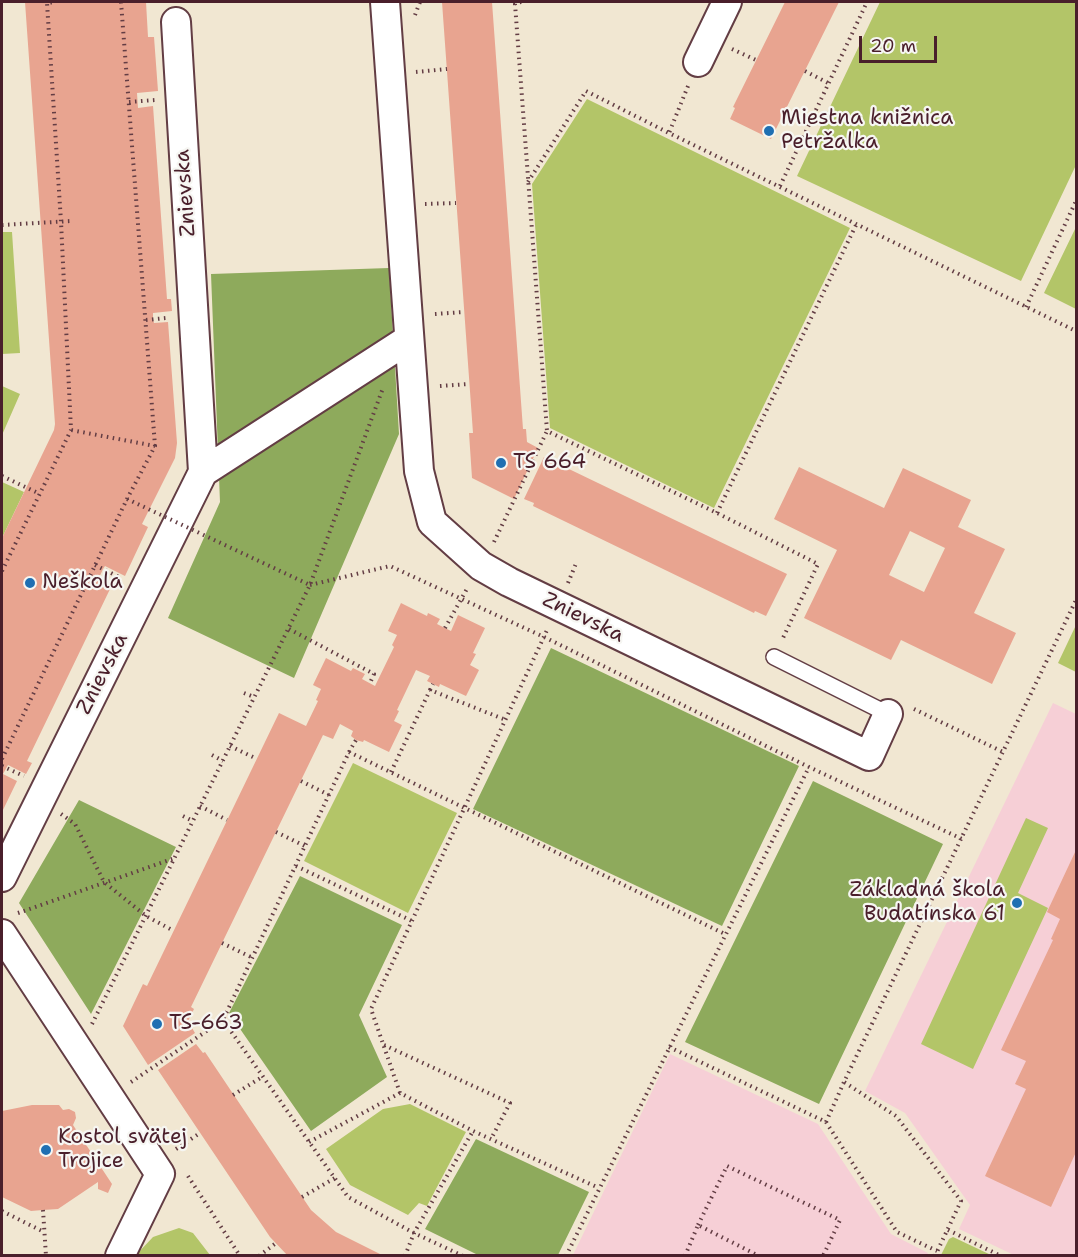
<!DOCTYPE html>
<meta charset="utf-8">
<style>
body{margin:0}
#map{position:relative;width:1078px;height:1257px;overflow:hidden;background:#f1e7d2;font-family:"Shantell Sans",sans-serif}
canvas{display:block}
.frame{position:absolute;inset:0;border:3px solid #4a1f2b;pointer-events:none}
.scale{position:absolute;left:859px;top:36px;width:78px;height:27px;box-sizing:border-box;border:3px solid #4a1f2b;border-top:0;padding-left:8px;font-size:18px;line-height:21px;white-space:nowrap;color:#4a1f2b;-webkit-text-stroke:4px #f6f6f2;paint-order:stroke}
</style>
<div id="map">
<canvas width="1078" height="1257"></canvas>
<div class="frame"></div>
<div class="scale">20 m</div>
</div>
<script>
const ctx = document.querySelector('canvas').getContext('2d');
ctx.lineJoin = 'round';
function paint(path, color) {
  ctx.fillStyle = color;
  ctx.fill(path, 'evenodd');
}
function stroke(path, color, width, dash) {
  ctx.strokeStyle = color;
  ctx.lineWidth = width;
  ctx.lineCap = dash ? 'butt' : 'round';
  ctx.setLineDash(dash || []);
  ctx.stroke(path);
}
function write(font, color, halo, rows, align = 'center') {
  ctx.font = font + ' "Shantell Sans",sans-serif';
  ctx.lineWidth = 4.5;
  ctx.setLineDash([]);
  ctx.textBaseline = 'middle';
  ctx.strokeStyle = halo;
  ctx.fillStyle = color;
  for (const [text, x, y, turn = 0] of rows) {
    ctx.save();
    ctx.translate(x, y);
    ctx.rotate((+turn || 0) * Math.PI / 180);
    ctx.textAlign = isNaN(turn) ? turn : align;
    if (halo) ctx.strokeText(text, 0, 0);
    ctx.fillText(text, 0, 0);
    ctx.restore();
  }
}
paint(new Path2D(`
 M1053 703 1076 714V1255H1014L959 1229 970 1205 905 1113 865 1091Z
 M670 1054 818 1124 891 1234 928 1253 927 1255H573Z`), '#f6cfd6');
paint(new Path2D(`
 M880 2H1076V165L1021 281 797 176Z
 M587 99 850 228 714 508 550 428 532 184Z
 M1076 227V309L1044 293Z
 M2 232H12L20 353 2 354Z
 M2 386 20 394 2 435Z
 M2 482 24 492 2 538Z
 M1076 625V672L1058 663Z
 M353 763 457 813 408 913 304 861Z
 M1026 818 1048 828 1018 893 1048 908 973 1069 921 1044Z
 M410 1104 466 1132 427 1206 419 1203 408 1215 350 1185 326 1149 383 1109Z
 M179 1228 193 1233 210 1255H136L153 1237Z
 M953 1237 991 1255H941L949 1239Z`), '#b3c568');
paint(new Path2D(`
 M389 268 399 434 294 678 168 618 220 502 211 274Z
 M551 648 799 766 722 926 473 809Z
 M813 781 943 844 819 1104 685 1042Z
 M79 800 176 847 91 1014 19 903Z
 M300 876 402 925 359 1015 387 1077 311 1131 229 1013Z
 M476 1139 589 1192 558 1255H478L425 1229Z`), '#8eaa5c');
paint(new Path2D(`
 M25 2H146L148 37H154L158 91 137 93 138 108 153 106 167 299H171L172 311 153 313V319L154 323 168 322 177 443 175 458 142 524 148 527 125 576 105 566 103 569 98 580 111 587 27 761 32 763 26 774 8 765 3 774 17 781 2 812V538L54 430 55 424Z
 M442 2H492L523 429H526L527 442 538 448 514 499 472 478 469 433H473Z
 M785 2H839L771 139 730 119 735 108 733 107Z
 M544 457 787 574 766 616 755 611 754 613 533 506 534 503 524 499Z
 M799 467 884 508 903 468 971 500 958 527 1005 549 974 613 1016 633 992 684 901 640 891 660 804 618 837 550 774 519ZM910 531 945 548 924 592 889 575Z
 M401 603 427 616 428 613 440 619 437 624 451 631 458 615 485 628 473 653 476 654 470 665 479 670 466 696 440 684 439 687 427 681 430 676 416 670 397 710 399 711 394 721 402 725 389 752 364 740 363 742 356 740 351 736 353 731 340 724 333 739 323 735 191 1007 194 1009 188 1021 195 1033 148 1065 123 1026 143 984 147 986 279 713 306 726 318 701 316 700 321 689 313 685 326 658 351 671 353 668 365 674 362 679 375 686 394 647 392 645 397 635 388 631Z
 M1076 850V1152L1051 1207 985 1176 1026 1089 1015 1084 1026 1061 1001 1050 1053 940 1051 939 1060 919 1047 912Z
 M196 1044 203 1053 205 1052 311 1210 336 1232 384 1256H288L270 1237 158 1070Z
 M32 1105H59L63 1110 69 1109 75 1112 76 1118 73 1125 112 1184 108 1193 98 1189V1182L58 1209 43 1210 31 1211 2 1197V1111Z`), '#e8a490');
const lane = new Path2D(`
 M774 657 888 714`);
const street = new Path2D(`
 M385 2 419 471 432 522 481 566 509 582 869 756 888 714
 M698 62 727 2
 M203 472 409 339
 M2 877 203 472 176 22
 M2 934 160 1174 120 1256`);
stroke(lane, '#633d44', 18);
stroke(street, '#633d44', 32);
stroke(new Path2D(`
 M121 2 155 446
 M521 2 515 4 547 431 717 513 818 564 782 640
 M415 15 420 2
 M732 49 756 60
 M805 71 828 83
 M416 72 447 69
 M688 86 669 133 1076 331
 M129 102 155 100
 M528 182 586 91 669 133
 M780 186 867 2
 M425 204 456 203
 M2 225 71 221
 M1026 307 1076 201
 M435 314 464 312
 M146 320 166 318
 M440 386 469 384
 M2 476 40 494
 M717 513 856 225
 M494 542 547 431
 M95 565 121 578
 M2 571 71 430 61 222 47 3 56 2
 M568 583 577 561
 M310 585 390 566 544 637 809 767 962 839
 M445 628 468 587
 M289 629 374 674 370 683
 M430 690 433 684
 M244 693 254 697
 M914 709 1003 752
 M230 746 257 759
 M349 752 356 740
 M212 755 223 761
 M2 759 127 499 155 446 71 430
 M2 766 24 776
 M391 772 430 690 506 720
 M301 781 329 795
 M200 806 227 820
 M61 814 75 824 104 882 146 916 174 931
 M183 816 193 821
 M276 832 305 846
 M296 866 412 921
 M18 913 175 858
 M222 943 251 957
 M92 1024 310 585 383 388
 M384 1045 510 1103 491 1139
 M669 1047 826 1122 897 1232 937 1251
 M131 1082 223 1020
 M400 1093 371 1009 548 628
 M233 1095 262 1077
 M826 1122 844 1082
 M309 1142 400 1093 473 1131 599 1188
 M176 1149 200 1133
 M188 1176 240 1256
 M302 1197 335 1178
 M43 1210 46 1256
 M2 1211 44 1232
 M698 1225 727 1166 840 1220 823 1256
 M948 1230 1001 1256
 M259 1256 276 1243
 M405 1256 414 1233 473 1131
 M463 1256 414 1233 348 1197 223 1020 349 752 725 934
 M566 1256 809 767
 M685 1256 698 1225 759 1256
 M935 1256 961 1201 896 1116 844 1082 1076 600`), '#633d44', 4, [1.5, 4.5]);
stroke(lane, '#fff', 15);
stroke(street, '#fff', 28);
stroke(new Path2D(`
 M127 499 310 585`), '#633d44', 4, [1.5, 4.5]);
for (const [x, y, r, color] of [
 [769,131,6,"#1f6fb2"],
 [501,463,6,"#1f6fb2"],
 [30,583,6,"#1f6fb2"],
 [1017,903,6,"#1f6fb2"],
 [157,1024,6,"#1f6fb2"],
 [46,1150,6,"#1f6fb2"]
]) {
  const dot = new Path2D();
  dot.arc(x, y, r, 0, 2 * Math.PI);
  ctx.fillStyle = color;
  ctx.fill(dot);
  stroke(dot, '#f6f6f2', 2);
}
write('21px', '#4a1f2b', '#f6f6f2', [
 ["Miestna knižnica",781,119],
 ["Petržalka",781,143],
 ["TS 664",513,463],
 ["Neškola",42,583],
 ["Základná škola",1005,891,"right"],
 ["Budatínska 61",1005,915,"right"],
 ["TS-663",169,1024],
 ["Kostol svätej",58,1138],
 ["Trojice",58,1162]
], 'left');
write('21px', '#4a1f2b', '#f6f6f2', [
 ["Znievska",186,193,-94],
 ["Znievska",583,618,26],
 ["Znievska",103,674,-63]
]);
</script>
